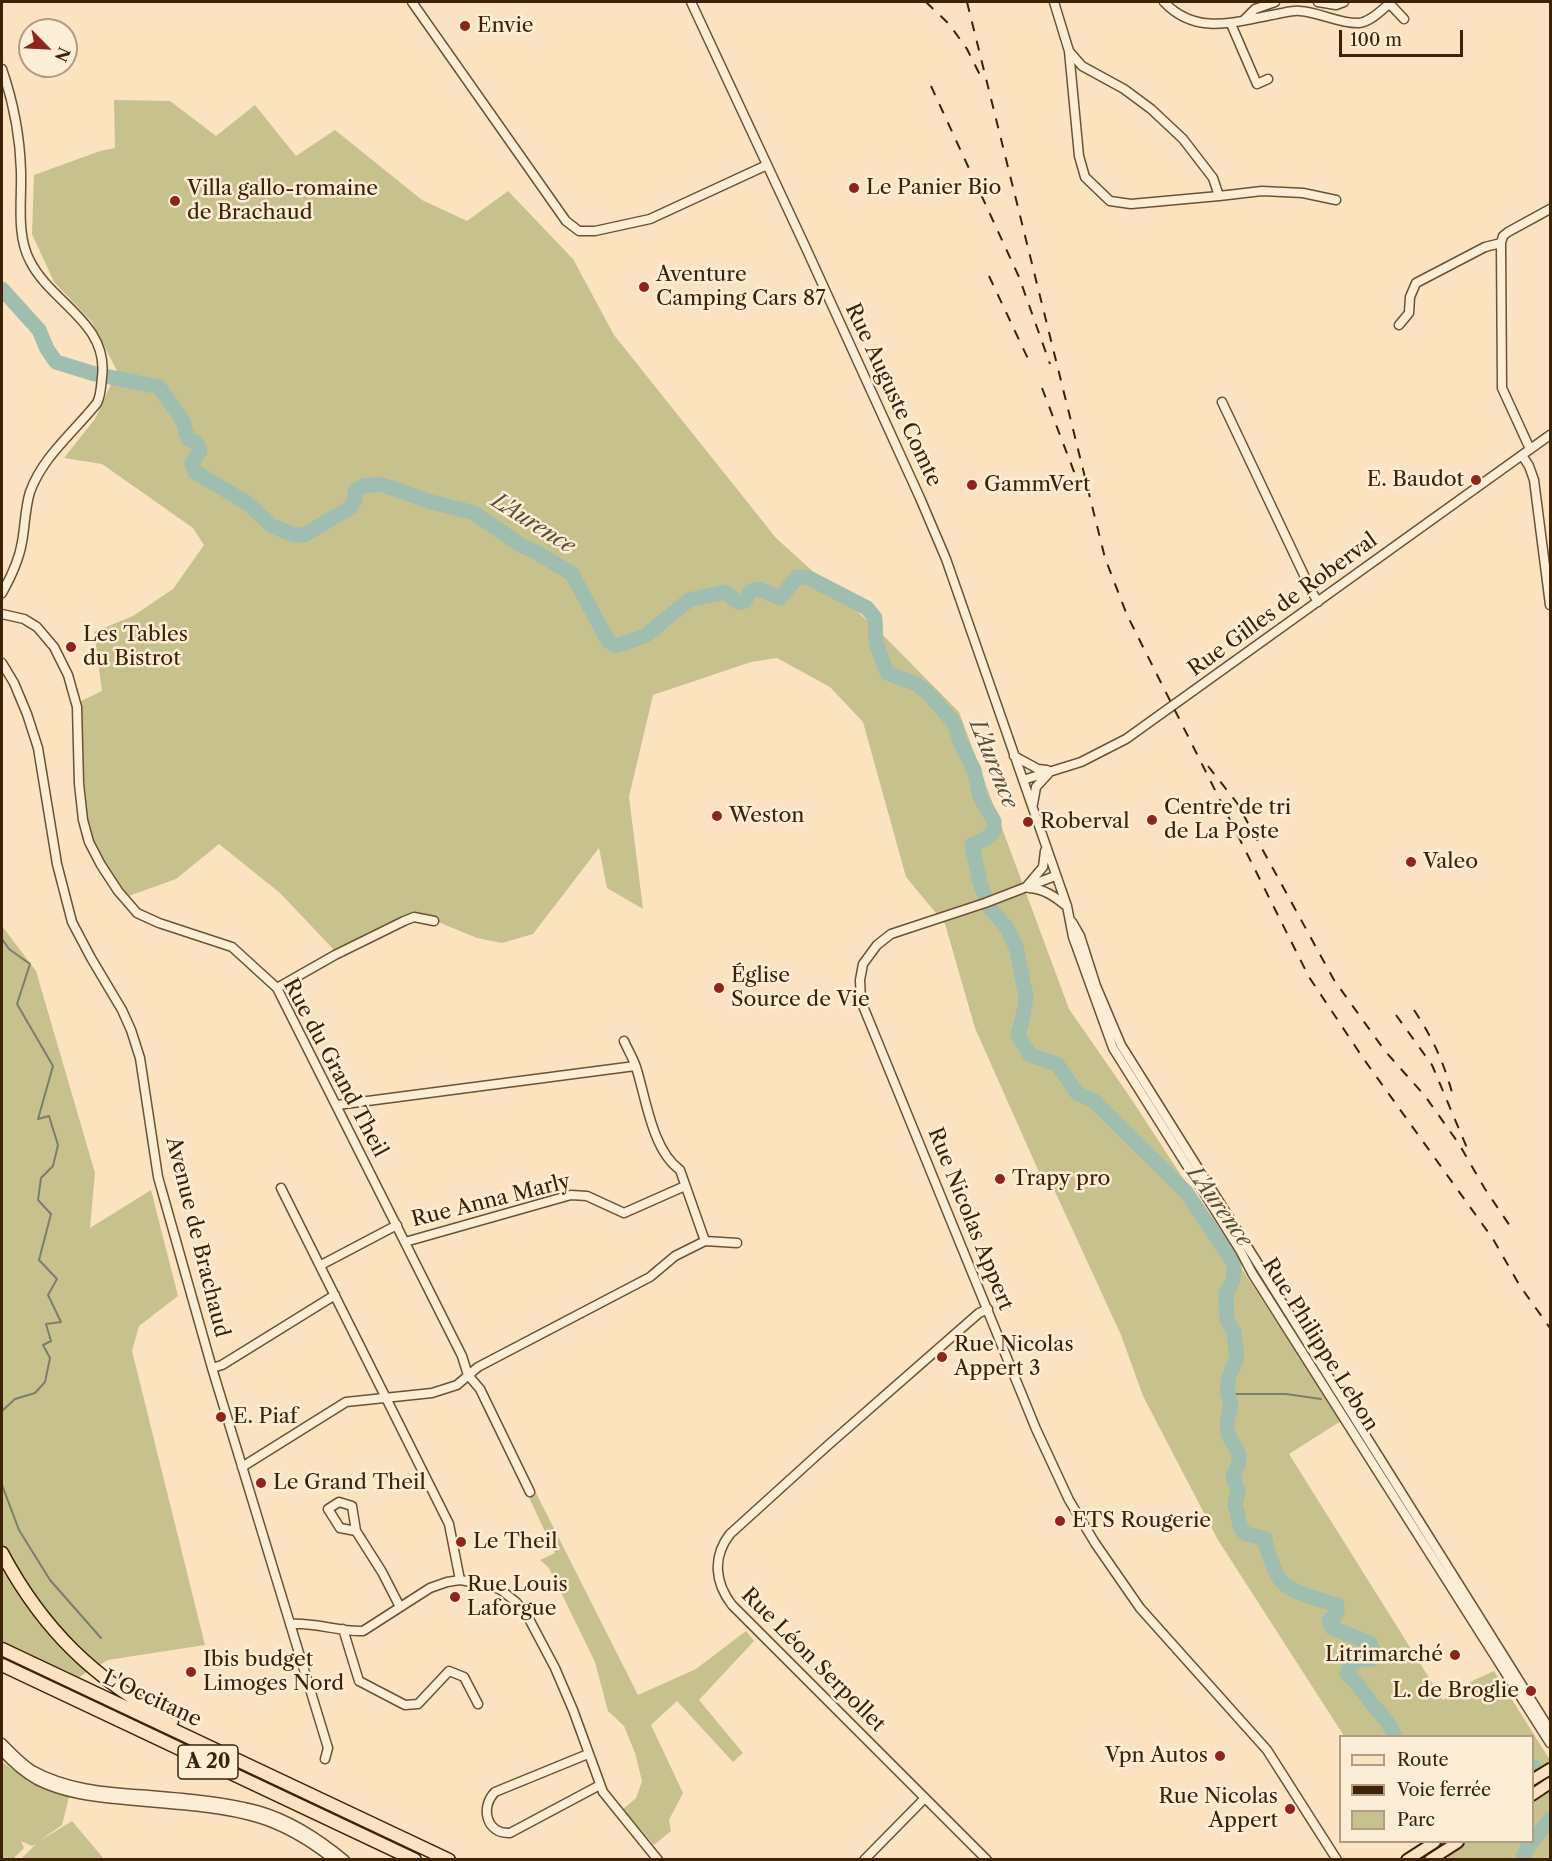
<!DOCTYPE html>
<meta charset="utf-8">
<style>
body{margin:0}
#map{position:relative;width:1552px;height:1861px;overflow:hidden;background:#fbe3c2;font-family:"Libre Caslon Text",serif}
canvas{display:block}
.frame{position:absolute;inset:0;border:3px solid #3d2205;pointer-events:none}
.legend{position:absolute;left:1339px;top:1735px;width:195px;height:108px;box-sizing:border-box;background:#fcedd7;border:2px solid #b09c83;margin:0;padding:8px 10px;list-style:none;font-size:18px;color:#3d2205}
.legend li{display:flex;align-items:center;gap:12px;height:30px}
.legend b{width:30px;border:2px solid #b09c83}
.north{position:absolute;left:18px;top:18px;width:60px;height:60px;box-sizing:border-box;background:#fcedd7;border:2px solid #b09c83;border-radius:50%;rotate:114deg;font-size:16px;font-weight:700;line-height:24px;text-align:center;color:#3d2205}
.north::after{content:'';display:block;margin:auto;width:21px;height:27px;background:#8f2418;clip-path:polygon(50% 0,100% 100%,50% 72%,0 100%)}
.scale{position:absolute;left:1339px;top:30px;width:124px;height:27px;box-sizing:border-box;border:3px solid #3d2205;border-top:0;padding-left:8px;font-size:18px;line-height:21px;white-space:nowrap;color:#3d2205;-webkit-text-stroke:4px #fcedd7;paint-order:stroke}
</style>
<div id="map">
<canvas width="1552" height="1861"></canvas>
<div class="frame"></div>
<ul class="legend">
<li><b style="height:8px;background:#fbe3c2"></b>Route</li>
<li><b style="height:8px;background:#3d2205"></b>Voie ferrée</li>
<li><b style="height:16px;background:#c7c18e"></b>Parc</li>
</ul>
<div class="north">N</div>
<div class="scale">100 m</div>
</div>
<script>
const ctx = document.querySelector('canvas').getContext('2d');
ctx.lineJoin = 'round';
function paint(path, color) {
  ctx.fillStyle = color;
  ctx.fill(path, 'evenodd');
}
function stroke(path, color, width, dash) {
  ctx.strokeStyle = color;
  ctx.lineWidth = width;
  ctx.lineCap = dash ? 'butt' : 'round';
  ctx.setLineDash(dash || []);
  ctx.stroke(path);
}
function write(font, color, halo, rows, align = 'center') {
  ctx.font = font + ' "Libre Caslon Text",serif';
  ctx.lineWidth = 5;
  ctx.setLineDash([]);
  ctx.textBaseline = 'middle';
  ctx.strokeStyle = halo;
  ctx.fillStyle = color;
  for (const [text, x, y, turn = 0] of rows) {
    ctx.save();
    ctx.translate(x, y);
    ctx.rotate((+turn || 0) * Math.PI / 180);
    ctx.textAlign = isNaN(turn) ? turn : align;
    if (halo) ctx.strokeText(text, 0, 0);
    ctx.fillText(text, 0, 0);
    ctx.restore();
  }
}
paint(new Path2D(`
 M114 100 170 101 216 136 255 105 296 156 335 130 422 200 467 221 508 191 573 259 614 335 776 538 880 632 959 712 1069 1009 1130 1097 1341 1421 1289 1454 1443 1700 1474 1680 1494 1671 1550 1760V1859H1449L1438 1842H1532V1736H1344L1218 1540 1143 1396 1121 1335 1052 1185 1042 1179 975 1028 945 924 906 877 863 722 830 687 777 658 751 662 653 695 629 797 643 909 607 888 599 848 533 934 502 943 477 938 421 915 336 952 280 893 219 844 176 879 126 897C117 883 106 869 99 854 80 813 82 748 79 702L102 691 94 632 133 616 173 589 204 545 193 528 102 464 64 458 95 419 117 371 92 322 54 282 32 234 34 175 100 151 115 148Z
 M2 926 36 971 95 1173 90 1228 151 1190 178 1296 139 1326 132 1351 205 1645 108 1660 79 1677 2 1641Z
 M533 1487 638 1695 696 1669 746 1631 754 1641 699 1700 743 1753 733 1762 677 1701 651 1725 683 1793 669 1820 671 1831 654 1845 623 1809 636 1798 642 1781 635 1753 624 1726 608 1711 595 1662 549 1568 540 1560 555 1553 526 1491Z
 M2 1762 31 1782 69 1797 62 1825 38 1842 72 1821 104 1859H21L36 1844 32 1846 21 1841 24 1848 13 1859H2Z`), '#c7c18e');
stroke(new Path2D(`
 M2 939 9 949 30 964 17 1004 53 1066 38 1119 49 1116 58 1145 53 1166 41 1178 38 1200 51 1214 39 1260 57 1279 48 1295 61 1322 46 1324 51 1341 43 1345 50 1358 45 1382 35 1393 15 1399 2 1411
 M1228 1394H1286L1321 1399
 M2 1485 19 1530 50 1580 101 1638`), '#78806c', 2);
stroke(new Path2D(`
 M2 289 39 330 47 349 56 362 95 374 159 387 183 421 188 439 197 443 200 451 192 463 195 472 247 503 272 526 294 535H304L350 508 355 499V491L364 486 380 484 431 502 474 513 522 546 538 553 572 574 608 641 616 646 645 636 689 600 725 592 738 602 745 601 750 591 759 589 780 598 797 577 809 578 867 608 875 618 876 642 887 673 916 684 928 693 955 724 959 739 974 770 980 797 994 821V832L985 839 972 845 980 883 990 908 1007 928 1016 947 1026 996 1023 1017 1018 1035 1030 1055 1057 1064 1077 1093 1094 1101 1186 1192 1234 1263C1235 1276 1233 1283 1226 1293L1227 1320 1234 1332 1237 1357 1229 1377 1227 1390 1231 1405 1227 1422 1228 1434 1239 1454V1462L1233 1477 1238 1491 1235 1504 1241 1529 1246 1534 1265 1539C1267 1551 1275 1575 1283 1583 1295 1594 1322 1600 1337 1605V1613L1329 1621 1332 1628 1370 1643 1373 1659H1361L1350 1665 1347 1674C1358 1683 1363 1692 1372 1704 1383 1717 1388 1720 1395 1736
 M1532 1766 1534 1767
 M1522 1860 1527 1848 1550 1819`), '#9fbeb0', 15);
const minor = new Path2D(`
 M412 2 566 221 579 231H595L650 219 767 165
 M691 2 805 246 920 498 946 559 1067 906 1073 937 1113 1048 1240 1250 1252 1273 1550 1743
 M1054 2 1069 51 1079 156 1085 177 1110 201 1131 204 1219 196 1213 178 1183 139 1151 109 1124 89 1082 66 1069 51
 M1164 2C1197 37 1237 21 1277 14 1284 13 1293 10 1300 11 1319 12 1340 24 1359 23 1370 22 1382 10 1390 3
 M1318 2 1336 5 1344 2
 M1388 2 1404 19
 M1244 20 1255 9 1275 2
 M1231 24 1257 84 1268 79
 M2 69C13 101 20 137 21 171 22 200 16 235 30 261 51 303 109 323 102 377 101 386 101 395 97 403 74 432 43 456 30 492 25 508 25 526 22 542 19 561 11 577 2 593
 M1219 196 1262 191 1303 193 1336 200
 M1501 243 1502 388 1530 449
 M1399 325 1409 313 1410 297 1416 283 1485 247 1501 243 1503 236 1508 232 1550 209
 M1222 402 1312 592 1318 602
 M1522 455 1529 466 1534 480 1550 605
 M2 614 24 619 37 627 54 647 68 675 77 707 79 784 83 820 89 842 101 865 118 891 137 913 159 923 232 947 277 988 462 1356 468 1375 480 1389 530 1492
 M2 663 14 683 27 714 38 748 57 864 72 922 91 958 122 1010 131 1030 140 1058 158 1177 212 1368 328 1748 325 1759
 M1014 756 1038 769 1047 770
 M1023 780 1081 762 1126 739 1550 435
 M1033 804 1036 787 1048 774
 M1055 876 985 903 891 934 877 945 863 964 860 980 861 1001 1036 1429 1069 1500 1095 1543 1140 1608 1267 1750 1337 1860
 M1027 886 1043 867 1045 851
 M1029 888C1044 889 1054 896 1065 905
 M1072 922 1080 936 1096 986 1121 1045 1550 1730
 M277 988 335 955 404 921 414 917 434 921
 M337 1105 635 1066
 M281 1188 449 1524 460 1580
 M705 1241 737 1243
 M405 1242 571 1195 587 1196 624 1213 685 1186
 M321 1265 397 1225
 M212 1368 222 1365 335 1295
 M242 1467 346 1402 432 1393 457 1385 478 1367 650 1277 675 1256 705 1241 680 1170C652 1150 646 1098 636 1067 633 1058 628 1050 624 1041
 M356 1531 340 1528 328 1509 339 1502 352 1506 356 1531 382 1572 400 1607
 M290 1624C315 1622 339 1632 363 1631L430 1588 447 1582 460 1580 489 1585 501 1590 516 1602 528 1617 555 1668 573 1710 603 1792 658 1860
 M343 1629 359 1681 405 1705 418 1704 449 1671 464 1677 478 1704
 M2 1743C11 1752 21 1763 32 1770 68 1790 108 1792 148 1795 184 1798 222 1801 257 1810 289 1819 320 1839 345 1860
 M2 1751C12 1762 23 1772 37 1780 64 1794 96 1797 126 1800 166 1804 219 1806 258 1818 285 1826 311 1842 334 1860
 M588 1754 495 1792C480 1807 486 1834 510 1833L600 1785
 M864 1860 925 1798
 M987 1860 732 1605C715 1583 712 1557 730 1534L826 1447 979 1313 988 1309`);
const major = new Path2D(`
 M1532 1780 1550 1769
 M1532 1795 1550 1783
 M1407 1860 1435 1842
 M1430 1860 1458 1842`);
const highway = new Path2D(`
 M2 1553C43 1630 95 1680 172 1721
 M2 1649 449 1860
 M2 1665 415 1860`);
stroke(minor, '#6c5234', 11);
stroke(major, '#3d2205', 14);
stroke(highway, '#3d2205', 15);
stroke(minor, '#fcedd7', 8);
stroke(major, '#fbe3c2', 10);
stroke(highway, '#fbe3c2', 12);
stroke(new Path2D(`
 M926 2 949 24 967 49 980 75
 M967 2 1105 558 1127 615 1309 977 1363 1058 1493 1239 1520 1286 1550 1328
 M931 86 1019 277 1050 364
 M989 276 1030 363
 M1042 388 1081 490
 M1208 766 1237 803 1334 980 1385 1051 1425 1096 1459 1144 1485 1189 1510 1226
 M1414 1010C1434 1040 1445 1065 1454 1100
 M1396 1015 1432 1065 1467 1148`), '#3d2205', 2, [10, 10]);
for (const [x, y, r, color] of [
 [465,26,6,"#8f2418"],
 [854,188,6,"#8f2418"],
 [175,201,6,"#8f2418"],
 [644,287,6,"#8f2418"],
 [1476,480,6,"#8f2418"],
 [972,485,6,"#8f2418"],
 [71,647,6,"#8f2418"],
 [717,816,6,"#8f2418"],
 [1152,820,6,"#8f2418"],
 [1028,822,6,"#8f2418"],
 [1411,862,6,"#8f2418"],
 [719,988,6,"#8f2418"],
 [1000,1179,6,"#8f2418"],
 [942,1357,6,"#8f2418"],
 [221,1417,6,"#8f2418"],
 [261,1483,6,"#8f2418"],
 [1060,1521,6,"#8f2418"],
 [461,1542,6,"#8f2418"],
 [455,1597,6,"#8f2418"],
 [1455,1655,6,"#8f2418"],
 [191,1672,6,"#8f2418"],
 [1531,1691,6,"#8f2418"],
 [1220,1756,6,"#8f2418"],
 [1290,1809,6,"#8f2418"]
]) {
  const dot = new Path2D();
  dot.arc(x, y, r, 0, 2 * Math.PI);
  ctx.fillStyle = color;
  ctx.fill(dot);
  stroke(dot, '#fcedd7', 2);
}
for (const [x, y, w] of [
 [208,1762,60]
]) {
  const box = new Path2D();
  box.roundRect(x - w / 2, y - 17, w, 34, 4.5);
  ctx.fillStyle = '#fcedd7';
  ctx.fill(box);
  stroke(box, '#3d2205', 1.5);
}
write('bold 20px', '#3d2205', null, [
 ["A 20",208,1762]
]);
write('21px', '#3d2205', '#fcedd7', [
 ["Envie",477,26],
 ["Le Panier Bio",866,188],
 ["Villa gallo-romaine",187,189],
 ["de Brachaud",187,213],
 ["Aventure",656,275],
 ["Camping Cars 87",656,299],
 ["E. Baudot",1464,480,"right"],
 ["GammVert",984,485],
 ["Les Tables",83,635],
 ["du Bistrot",83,659],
 ["Centre de tri",1164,808],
 ["de La Poste",1164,832],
 ["Weston",729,816],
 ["Roberval",1040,822],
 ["Valeo",1423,862],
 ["Église",731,976],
 ["Source de Vie",731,1000],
 ["Trapy pro",1012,1179],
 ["Rue Nicolas",954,1345],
 ["Appert 3",954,1369],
 ["E. Piaf",233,1417],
 ["Le Grand Theil",273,1483],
 ["ETS Rougerie",1072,1521],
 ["Le Theil",473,1542],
 ["Rue Louis",467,1585],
 ["Laforgue",467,1609],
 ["Litrimarché",1443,1655,"right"],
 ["Ibis budget",203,1660],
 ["Limoges Nord",203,1684],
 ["L. de Broglie",1519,1691,"right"],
 ["Vpn Autos",1208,1756,"right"],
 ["Rue Nicolas",1278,1797,"right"],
 ["Appert",1278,1821,"right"]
], 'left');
write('21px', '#3d2205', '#fcedd7', [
 ["Rue Auguste Comte",893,395,65],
 ["Rue Gilles de Roberval",1283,605,-36],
 ["Rue du Grand Theil",335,1068,62],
 ["Rue Anna Marly",491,1201,-14],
 ["Rue Nicolas Appert",970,1219,68],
 ["Avenue de Brachaud",197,1237,76],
 ["Rue Philippe Lebon",1320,1345,58],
 ["Rue Léon Serpollet",813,1660,45],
 ["L'Occitane",152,1699,25]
]);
write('italic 22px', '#5a5138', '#fcedd7', [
 ["L'Aurence",533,524,32],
 ["L'Aurence",993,764,68],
 ["L'Aurence",1219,1207,54]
]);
</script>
